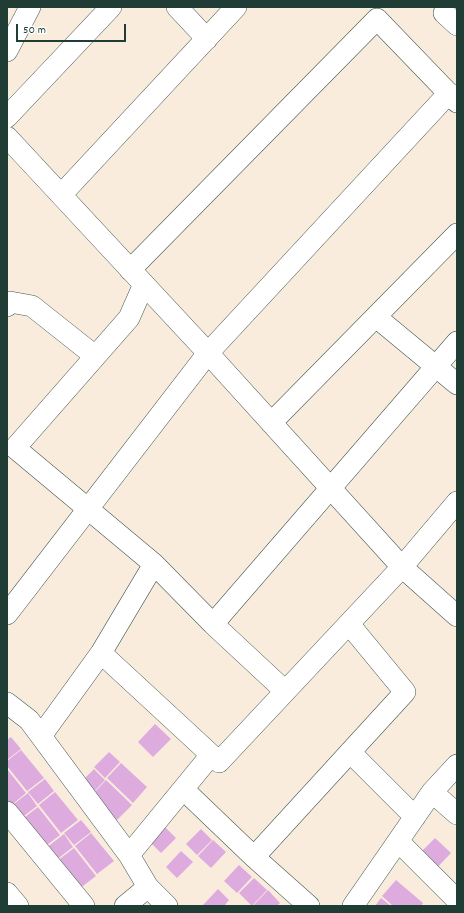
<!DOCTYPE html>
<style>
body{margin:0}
#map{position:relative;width:464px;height:913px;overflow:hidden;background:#f9ecdd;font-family:Dekko,sans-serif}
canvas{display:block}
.frame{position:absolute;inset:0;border:8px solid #1f3d34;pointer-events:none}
.scale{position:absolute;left:16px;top:24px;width:110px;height:18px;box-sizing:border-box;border:2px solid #1f3d34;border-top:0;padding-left:5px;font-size:12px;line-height:14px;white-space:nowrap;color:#1f3d34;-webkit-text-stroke:3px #fff;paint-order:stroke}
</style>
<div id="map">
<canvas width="464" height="913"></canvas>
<div class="frame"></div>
<div class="scale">50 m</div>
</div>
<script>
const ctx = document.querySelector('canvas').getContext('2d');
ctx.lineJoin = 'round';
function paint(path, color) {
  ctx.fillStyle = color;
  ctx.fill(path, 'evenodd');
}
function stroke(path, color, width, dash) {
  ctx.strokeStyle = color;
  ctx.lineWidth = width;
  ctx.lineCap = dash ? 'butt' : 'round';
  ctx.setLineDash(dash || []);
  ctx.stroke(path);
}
paint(new Path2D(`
 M155 724 171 739 153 757 138 742Z
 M11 737 21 749 7 760V740Z
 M21 750 44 778 27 791 7 766V761Z
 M109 752 120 762 105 778 94 767Z
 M121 763 147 787 133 803 107 778Z
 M7 769 26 793 9 807 7 804Z
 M94 769 105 780 90 796 79 784Z
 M45 779 54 791 38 804 28 792Z
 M106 780 132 805 117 820 91 796Z
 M55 792 78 820 61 833 39 805Z
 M28 793 37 806 20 819 10 807Z
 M38 807 60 835 43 848 21 820Z
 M81 820 91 832 74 845 64 833Z
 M163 825 176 838 161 853 149 841Z
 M201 829 212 840 197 855 186 844Z
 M91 833 114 861 97 874 75 846Z
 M64 834 73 847 56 860 46 848Z
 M435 838 451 853 432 873 416 857Z
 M213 840 226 852 211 868 198 856Z
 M74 848 96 876 79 889 68 875 80 866 68 875 57 861Z
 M181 851 193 862 177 878 166 867Z
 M239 865 252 877 237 893 224 881Z
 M254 878 267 890 252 906 239 893Z
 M396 880 423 903 421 906H393L382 896Z
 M218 889 229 900 224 906H205L203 905Z
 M268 890 280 903 277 906H253Z
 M381 898 391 906H375Z`), '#deabdf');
const minor = new Path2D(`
 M177 7 207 39
 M444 13 457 25
 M7 51 30 7
 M7 117 111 7
 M7 137 208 353 402 567 457 616
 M61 195 236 7
 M130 270 377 19 457 102
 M144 284 129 318 15 448 154 564 101 653 219 762 402 567 457 502
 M7 306 10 302 32 306 95 356
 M376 317 457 384
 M271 423 457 234
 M154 564 213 624 285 691
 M7 614 208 353 449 93
 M213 624 457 342
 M7 703 29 720 129 855 148 887 125 906
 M41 736 101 653
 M350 752 415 817
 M183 789 254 857
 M432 792 457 814
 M7 812 84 906
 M398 841 457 900
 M129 855 211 755
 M148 887 167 906
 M7 893 18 906
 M309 906 254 857 405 692 349 624
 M353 906 432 792 457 765`);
stroke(minor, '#40574d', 22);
stroke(minor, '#fff', 21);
</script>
